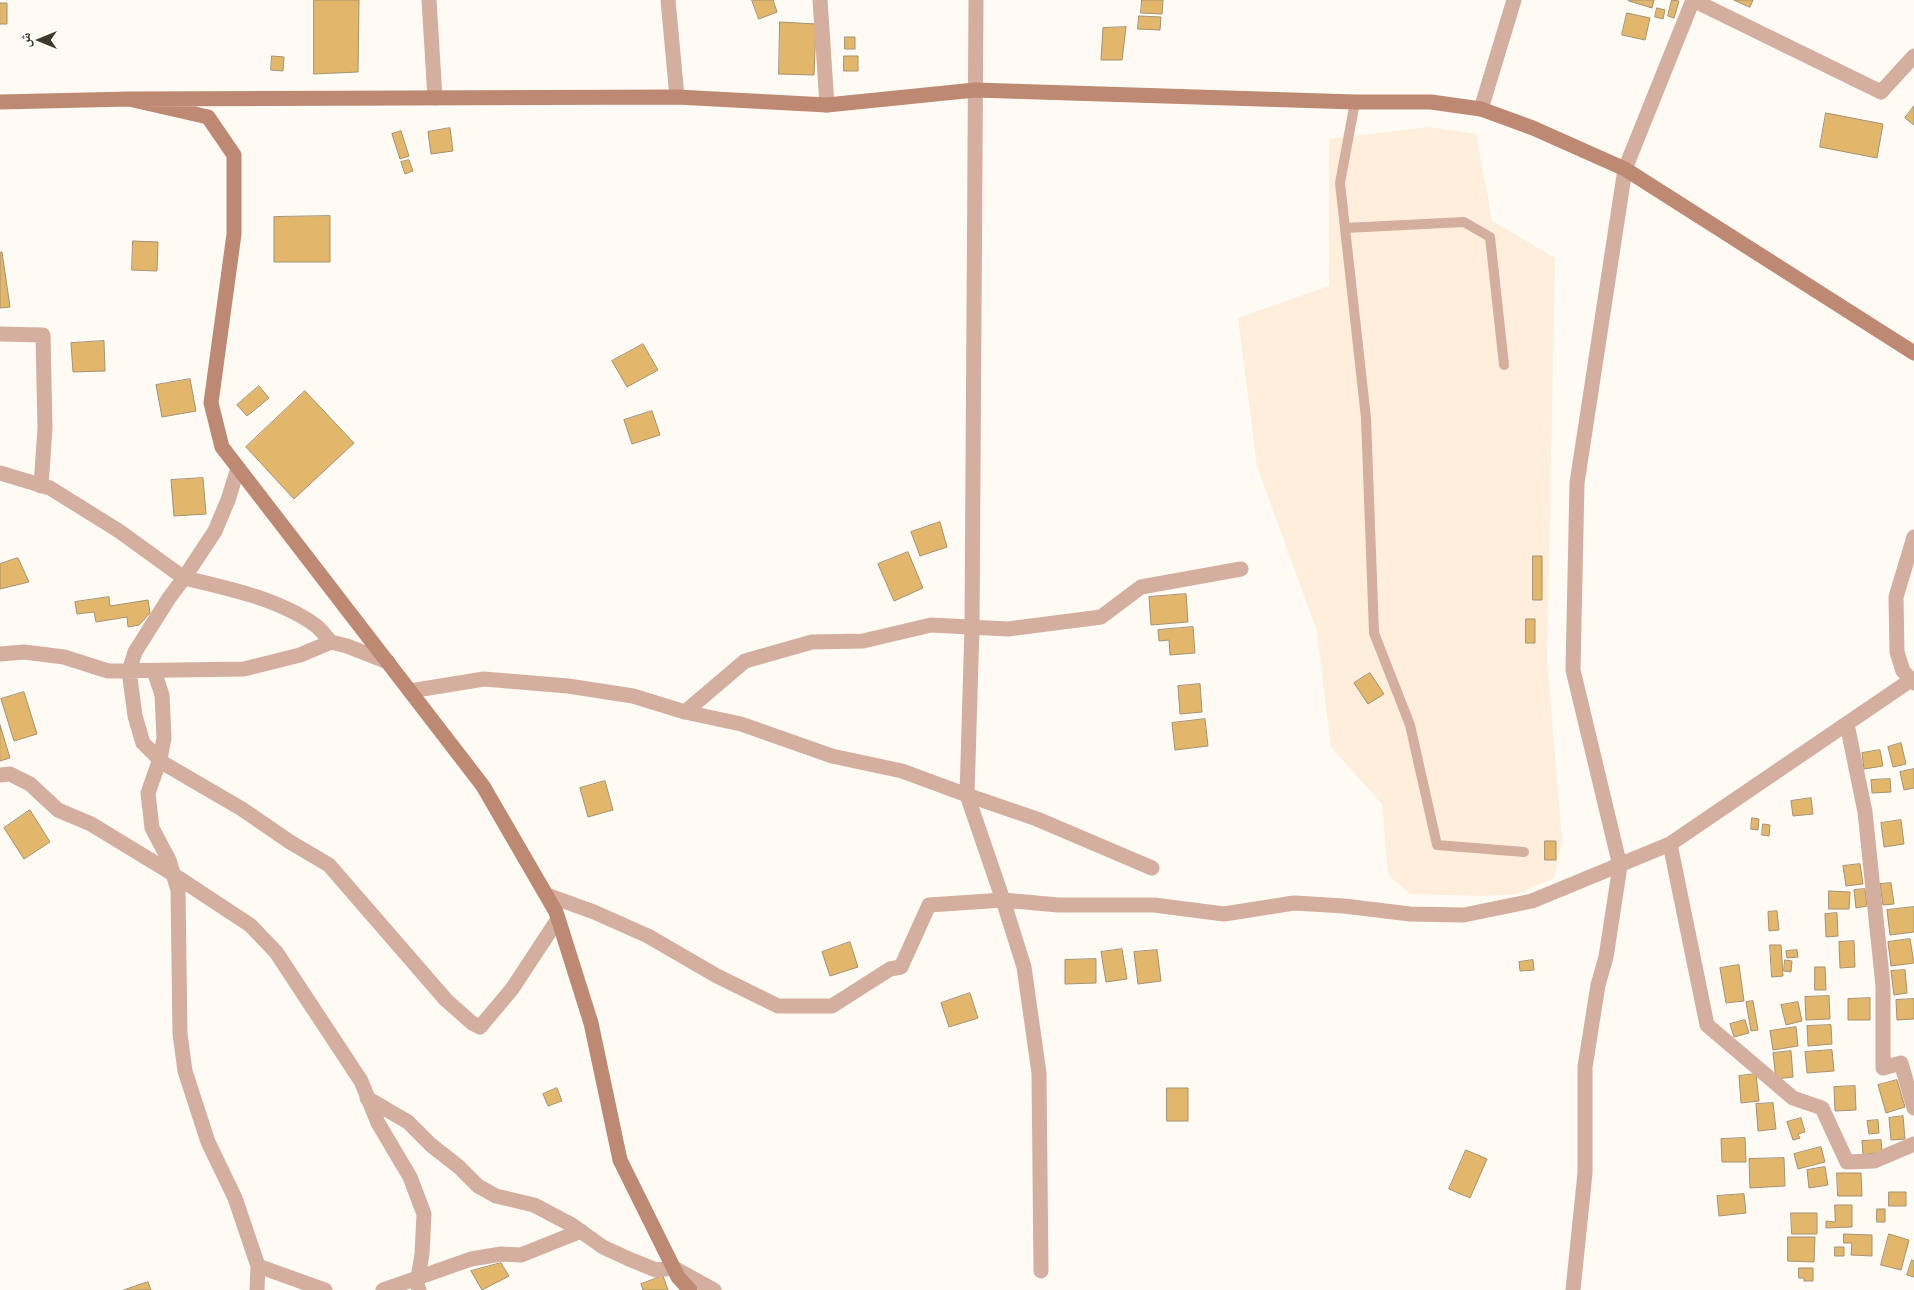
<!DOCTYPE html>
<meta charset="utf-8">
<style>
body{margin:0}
#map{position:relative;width:1914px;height:1290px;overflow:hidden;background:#fefaf4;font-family:"PT Sans Narrow","Noto Naskh Arabic",sans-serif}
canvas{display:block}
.north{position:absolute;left:15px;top:15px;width:50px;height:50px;-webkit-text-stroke:4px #fff;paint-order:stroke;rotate:270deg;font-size:14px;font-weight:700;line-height:20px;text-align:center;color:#41392c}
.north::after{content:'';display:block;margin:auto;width:18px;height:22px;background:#41392c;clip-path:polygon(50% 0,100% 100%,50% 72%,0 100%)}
</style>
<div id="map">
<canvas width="1914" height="1290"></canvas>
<div class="north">ش</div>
</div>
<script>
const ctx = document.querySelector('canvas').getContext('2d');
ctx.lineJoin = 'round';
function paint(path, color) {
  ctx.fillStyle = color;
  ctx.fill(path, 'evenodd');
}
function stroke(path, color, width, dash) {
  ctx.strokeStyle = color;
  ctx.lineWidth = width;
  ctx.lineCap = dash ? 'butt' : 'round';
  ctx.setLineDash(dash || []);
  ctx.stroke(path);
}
paint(new Path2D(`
 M1429 127 1476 134 1492 221 1555 258 1547 660 1562 841 1554 878 1516 894 1485 896 1410 894 1388 875 1382 804 1331 747 1317 631 1257 466 1238 318 1329 286V139Z`), '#feeedb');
const building = new Path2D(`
 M314 0H359L358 72 314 74Z
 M752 0H773L777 12 759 19Z
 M1142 0H1163L1162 14 1141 13Z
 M1629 0H1654L1652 8 1629 1Z
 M1672 0 1679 1 1674 18 1668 16Z
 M1734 0H1753L1750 7Z
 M0 3H7V24H0Z
 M1657 8 1665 10 1663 19 1655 17Z
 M1627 13 1650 18 1645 40 1622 35Z
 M1139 16 1161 17 1160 30 1138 29Z
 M780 22 816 24 814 75 779 74Z
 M1126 27 1122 60H1101L1103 28Z
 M845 37H855V49H845Z
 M272 56 284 57 283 71 271 70Z
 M844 56H858V71H844Z
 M1914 106V125L1905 118Z
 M1826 113 1883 124 1877 158 1820 147Z
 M450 128 453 151 431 154 428 132Z
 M401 131 409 156 400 159 392 134Z
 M409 160 413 171 405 174 401 162Z
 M330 216V262H274V217Z
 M133 241 158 242 157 271 132 270Z
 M2 252 10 307 0 308V253Z
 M104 341 105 371 73 372 71 343Z
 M643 344 658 370 627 387 612 361Z
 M190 379 196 411 162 417 156 385Z
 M259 386 269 398 247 416 237 405Z
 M305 391 354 443 294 499 246 447Z
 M652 411 660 435 632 444 624 420Z
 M203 478 206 514 174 516 171 480Z
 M940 522 947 547 920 556 911 532Z
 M908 552 923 588 894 601 878 564Z
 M1533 556H1542V600H1533Z
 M18 558 29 582 0 589V564Z
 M1186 594 1188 622 1151 625 1149 597Z
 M109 597 110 606 148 600 150 613 139 625 128 627 127 617 96 622 94 612 77 614 75 602Z
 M1526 619H1535V643H1526Z
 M1193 627 1195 653 1170 655 1169 640 1159 641 1158 630Z
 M1370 673 1384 694 1368 704 1354 683Z
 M1200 684 1202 712 1180 714 1178 686Z
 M24 692 37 734 14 741 1 699Z
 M1205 719 1208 746 1175 750 1172 723Z
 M0 725 10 758 0 761Z
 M1901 743 1906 764 1893 767 1888 747Z
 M1880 750 1883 766 1864 769 1862 753Z
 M1914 769V788L1904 790 1900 772Z
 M1890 779 1891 792 1872 793 1871 780Z
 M605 781 613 810 588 817 580 788Z
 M1811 798 1813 814 1793 816 1791 801Z
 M30 810 50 842 24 859 4 828Z
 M1752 818 1759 819 1758 830 1751 829Z
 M1901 820 1904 844 1884 847 1881 823Z
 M1763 824 1770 825 1769 836 1762 835Z
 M1545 841H1556V860H1545Z
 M1860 864 1863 884 1846 886 1843 866Z
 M1891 883 1894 904 1883 905 1880 884Z
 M1865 889 1867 906 1856 908 1854 890Z
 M1829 891 1850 892 1849 909H1829Z
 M1914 907V932L1890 935 1887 910Z
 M1777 911 1779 930 1769 931 1768 912Z
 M1837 913 1838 936 1826 937 1825 914Z
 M1910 939 1914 963 1891 966 1888 942Z
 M1854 941 1855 967 1840 968 1839 942Z
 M850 942 858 967 830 976 822 952Z
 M1770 945H1781L1783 976 1772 977Z
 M1122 949 1127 979 1106 982 1101 952Z
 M1157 950 1161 981 1138 984 1134 952Z
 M1797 950 1798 957 1787 958 1786 951Z
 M1096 959V983L1065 984V960Z
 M1533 960 1534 970 1520 971 1519 962Z
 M1785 960 1792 961 1791 972 1784 971Z
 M1739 965 1744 1001 1726 1003 1720 968Z
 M1815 967H1825L1826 990H1815Z
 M1905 970 1907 993 1894 995 1891 971Z
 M970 993 978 1018 949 1027 941 1003Z
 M1829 996 1830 1019 1806 1020 1805 997Z
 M1870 998V1020H1848V999Z
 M1914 999V1019L1897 1020 1896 1000Z
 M1753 1001 1758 1030 1751 1031 1746 1002Z
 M1798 1002 1802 1021 1786 1025 1781 1005Z
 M1745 1020 1749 1033 1734 1037 1730 1024Z
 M1831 1025 1832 1044 1808 1046 1807 1026Z
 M1796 1027 1798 1046 1773 1050 1770 1031Z
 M1832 1050 1834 1071 1807 1073 1805 1052Z
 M1791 1051 1793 1077 1776 1079 1773 1053Z
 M1756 1074 1759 1101 1741 1103 1739 1076Z
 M1897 1080 1905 1107 1886 1113 1878 1085Z
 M1855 1086 1856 1110 1835 1111 1834 1087Z
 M557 1088 562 1101 548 1106 543 1094Z
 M1167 1088H1188V1121H1167Z
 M1773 1103 1776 1129 1758 1131 1756 1104Z
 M1903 1116 1905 1139 1891 1140 1889 1118Z
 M1801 1118 1805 1132 1798 1134 1800 1138 1793 1140 1787 1122Z
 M1878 1120 1879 1133 1869 1134 1867 1121Z
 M1745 1138 1746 1162H1722L1721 1139Z
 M1881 1140 1882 1152 1863 1155 1862 1141Z
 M1821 1147 1825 1162 1798 1169 1794 1154Z
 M1466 1150 1487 1159 1470 1198 1449 1189Z
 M1784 1158 1785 1186 1750 1188 1749 1159Z
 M1825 1167 1828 1185 1809 1188 1807 1170Z
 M1837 1173H1861L1862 1196H1838Z
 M1889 1192H1906V1206H1889Z
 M1744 1194 1746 1213 1719 1216 1717 1196Z
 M1835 1205H1852V1227L1826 1228V1221L1835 1222Z
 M1877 1209H1885V1222H1877Z
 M1791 1213H1817V1234H1792Z
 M1844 1234 1872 1235V1256L1851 1255 1852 1243H1844Z
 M1889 1234 1909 1240 1901 1270 1881 1265Z
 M1788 1237H1815L1814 1262 1788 1261Z
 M1835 1247H1844V1256H1835Z
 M1912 1260 1914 1261V1277L1907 1275Z
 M501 1263 509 1276 482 1290 471 1271Z
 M1799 1268H1813V1281H1804V1278H1799Z
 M663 1276 668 1290H643L641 1284Z
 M148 1282 151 1290H124Z`);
paint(building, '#e2b76b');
stroke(building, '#a59273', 1);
stroke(new Path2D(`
 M1355 102 1340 183 1366 418 1374 633 1410 725 1437 845 1524 852
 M1345 228 1464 222 1490 237 1504 365`), '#d4afa0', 10);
stroke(new Path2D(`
 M429 0 435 98
 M668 0 677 97
 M820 0 827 105
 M976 0 972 627 967 795 1003 900 1024 967 1039 1073 1041 1271
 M1693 0 1881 92 1914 56
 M1481 109 1514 0
 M0 334 43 335 45 428 41 486
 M238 468 228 500 215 531 184 578C227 588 279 599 315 625 321 629 326 637 331 642
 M0 473 50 488 119 531 184 578 169 598 135 652 129 671 135 716 143 743 163 763 242 809 290 842 329 865 446 1000 472 1023 480 1027 512 989 558 919
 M1914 537 1896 597 1897 652 1903 671 1914 683
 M0 654 24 652 64 657 108 671 244 669 300 655 331 642 347 646 388 662
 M154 671 162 695 164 738 160 759 148 793 152 828 169 860 178 890 180 1034 185 1071 208 1142 235 1198 258 1266 325 1290
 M410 691 484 679 568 686 633 696 685 712 745 661 812 642 863 641 931 625 1008 629 1101 617 1141 587 1241 569
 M685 712 741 724 832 756 902 771 967 795 1037 819 1152 868
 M1847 724 1865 812 1883 986V1068L1901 1063 1914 1108
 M0 775 10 774 30 784 58 810 91 824 165 869 250 925 276 952 361 1081 378 1123 410 1177 424 1214 422 1254 417 1284 419 1290
 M1670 844 1707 1025 1793 1098 1822 1108 1847 1162 1874 1161 1914 1144
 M547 895 594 912 648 936 717 976 778 1006H832L890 969 901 967 929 905 1003 900 1058 905H1154L1224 914 1294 903 1344 906 1410 914 1464 915 1532 901 1670 844 1911 680
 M367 1098 408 1122 431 1145 459 1167 478 1186 496 1196 534 1205 572 1225 603 1247 629 1259 656 1270 674 1268 714 1290
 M257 1290 258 1266
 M383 1290 471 1259 501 1254 521 1255 581 1231
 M1573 1290 1585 1173V1067L1598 985 1606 957 1620 866 1573 670 1577 483 1625 169 1693 0`), '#d4afa0', 15);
stroke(new Path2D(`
 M129 99 677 97 827 105 975 90 1355 102H1431L1481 109 1533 128 1625 169 1914 353
 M0 102 129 99 208 117 234 155V234L211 403 222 447 483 786 556 912 591 1023 620 1160 678 1277 690 1290`), '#be8973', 15);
</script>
